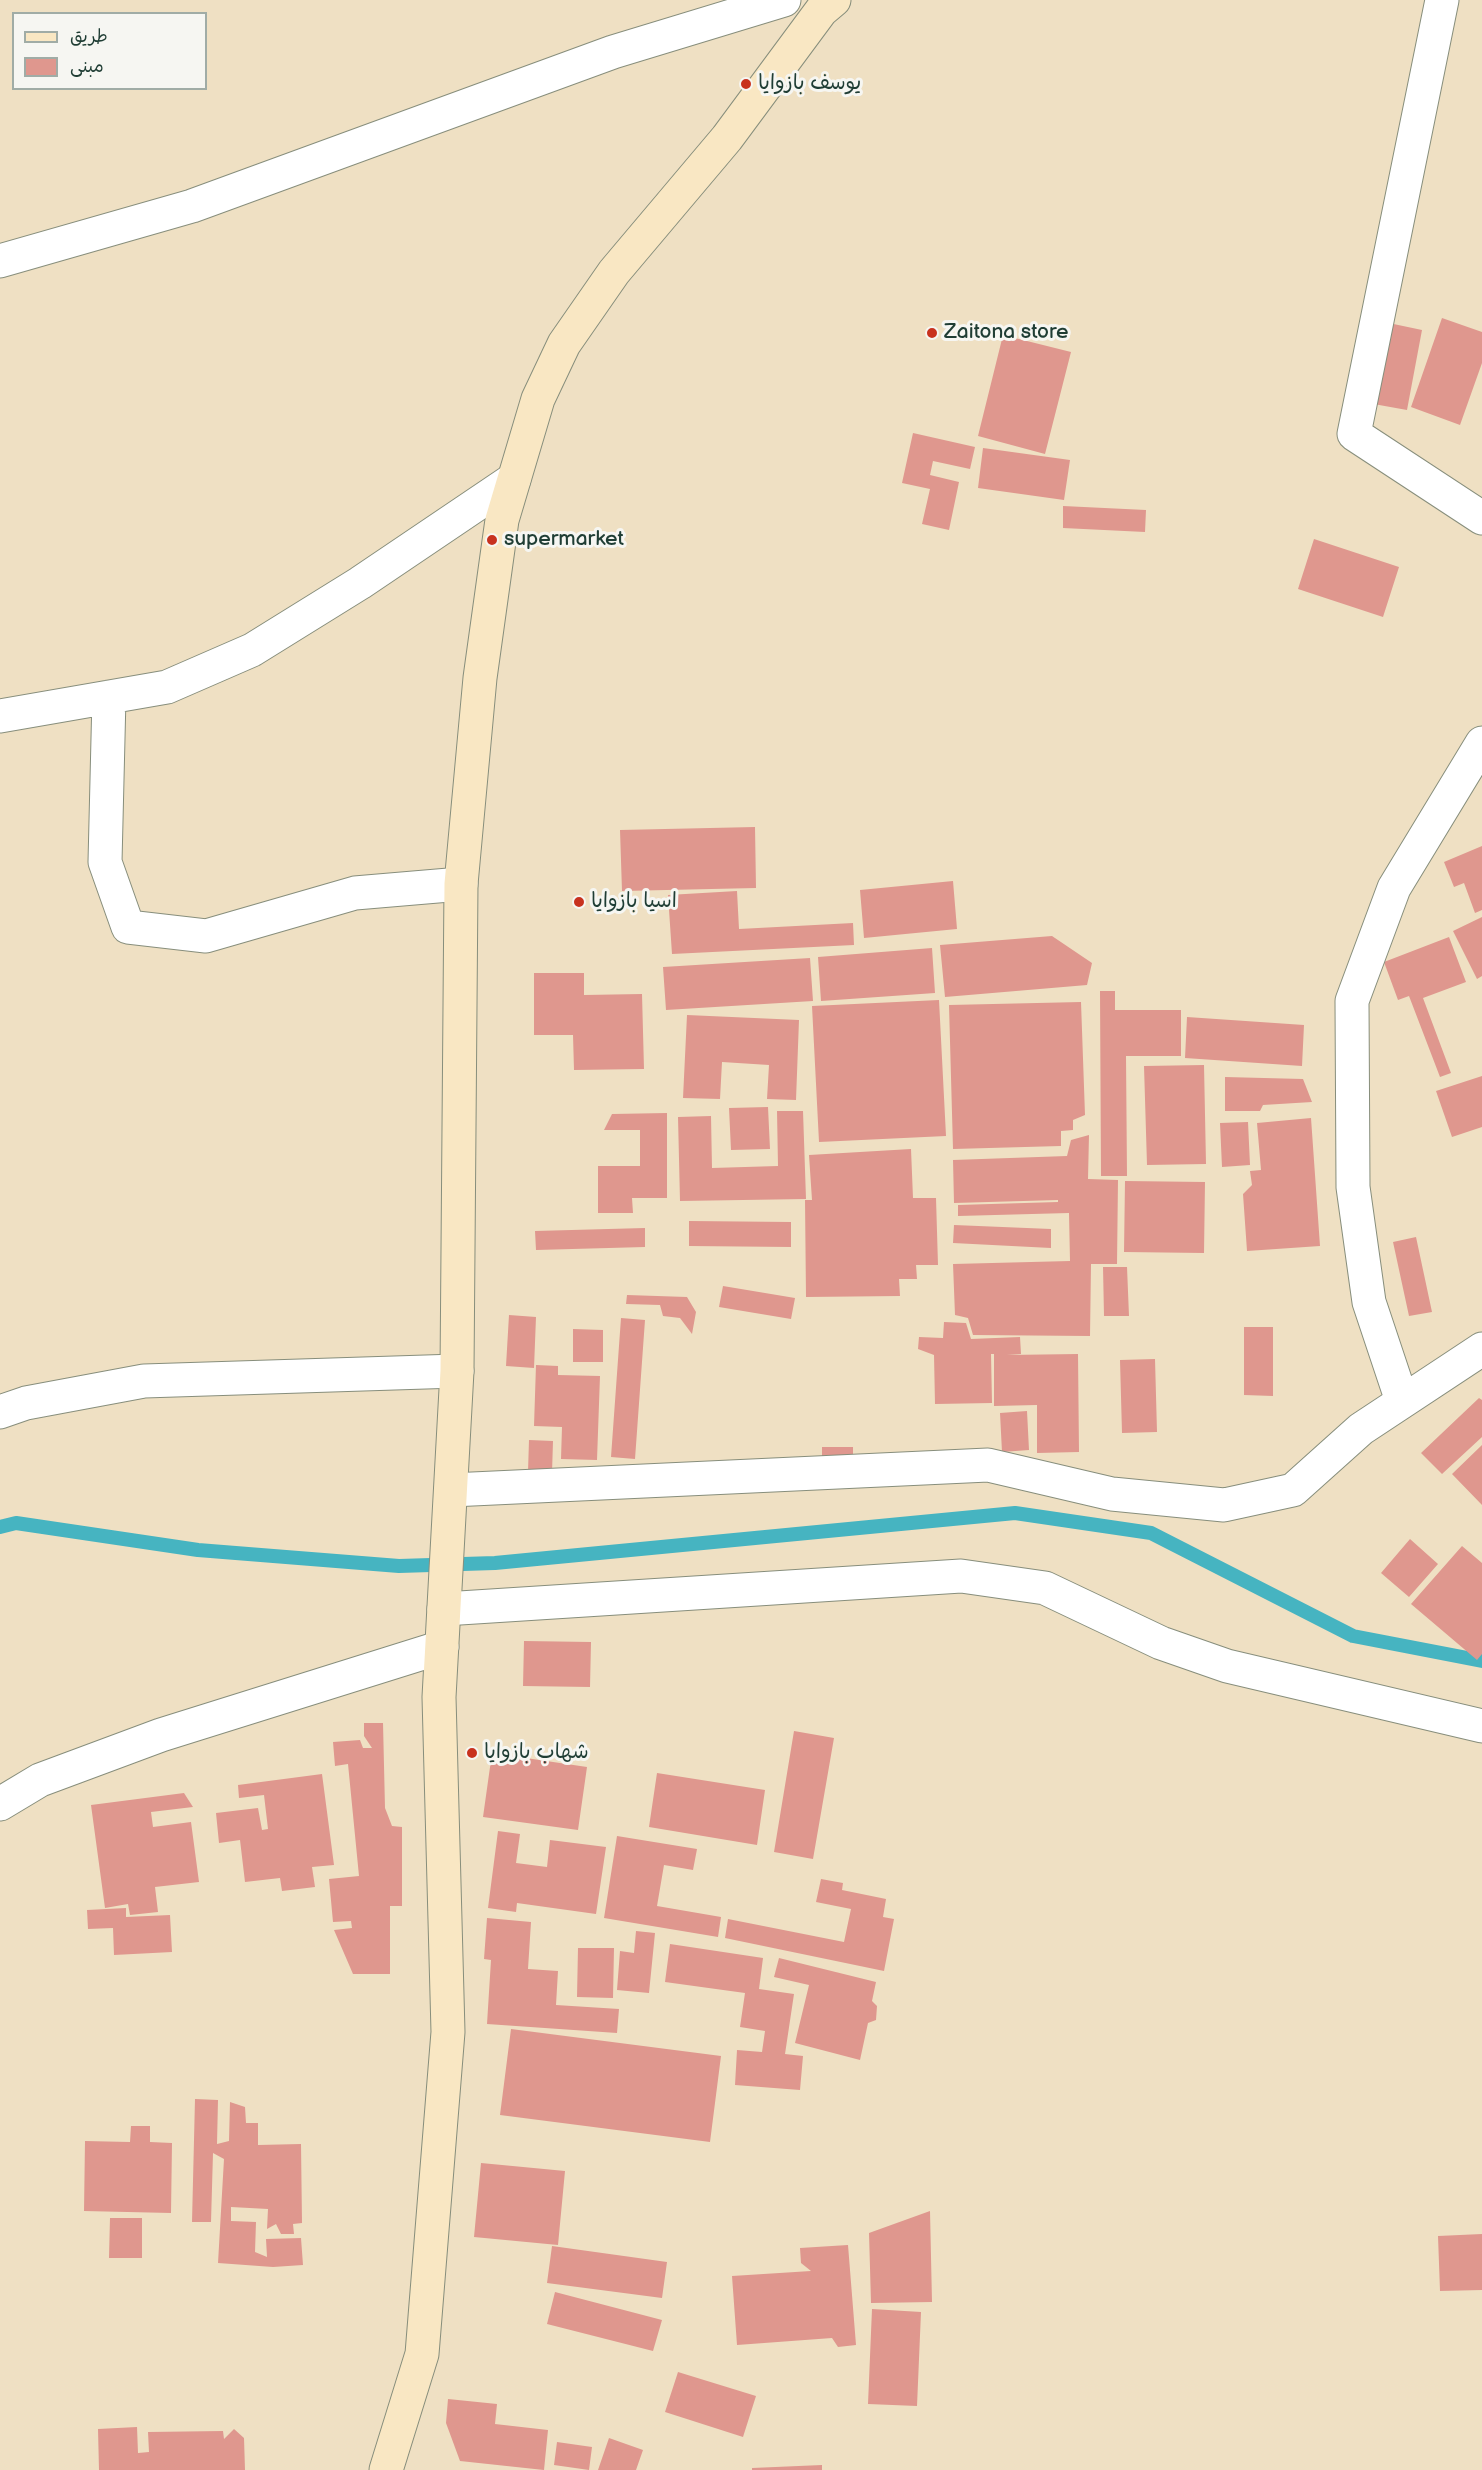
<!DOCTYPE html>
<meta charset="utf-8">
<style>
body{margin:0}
#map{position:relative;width:1482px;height:2470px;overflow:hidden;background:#efe0c3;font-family:"Balsamiq Sans","Playpen Sans Arabic",sans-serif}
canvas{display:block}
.legend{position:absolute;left:12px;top:12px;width:195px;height:78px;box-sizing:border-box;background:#f6f6f2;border:2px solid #a0aca6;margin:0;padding:8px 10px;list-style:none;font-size:18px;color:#1f3d34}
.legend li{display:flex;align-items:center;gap:12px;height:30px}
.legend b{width:30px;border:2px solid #a0aca6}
</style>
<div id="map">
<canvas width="1482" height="2470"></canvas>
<ul class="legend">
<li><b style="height:8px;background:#f9e7c3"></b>طريق</li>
<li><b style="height:16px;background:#df978e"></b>مبنى</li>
</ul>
</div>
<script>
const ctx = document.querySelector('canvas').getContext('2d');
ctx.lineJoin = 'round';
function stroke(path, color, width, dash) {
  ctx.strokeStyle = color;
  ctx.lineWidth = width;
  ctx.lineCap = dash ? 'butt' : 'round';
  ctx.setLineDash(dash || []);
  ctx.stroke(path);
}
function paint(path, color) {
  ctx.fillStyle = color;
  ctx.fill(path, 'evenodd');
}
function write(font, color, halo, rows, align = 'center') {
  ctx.font = font + ' "Balsamiq Sans","Playpen Sans Arabic",sans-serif';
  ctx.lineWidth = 6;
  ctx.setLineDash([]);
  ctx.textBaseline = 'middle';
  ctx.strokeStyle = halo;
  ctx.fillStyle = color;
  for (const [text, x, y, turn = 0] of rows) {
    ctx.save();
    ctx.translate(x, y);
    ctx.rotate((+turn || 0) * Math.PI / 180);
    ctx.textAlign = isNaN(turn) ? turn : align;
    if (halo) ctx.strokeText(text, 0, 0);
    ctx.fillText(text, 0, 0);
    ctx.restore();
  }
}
stroke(new Path2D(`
 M0 1527 16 1523 198 1550 399 1566 495 1563 1015 1513 1151 1533 1353 1636 1482 1661`), '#46b4c1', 14);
paint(new Path2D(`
 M1442 318 1482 332V363L1460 425 1411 407Z
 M1384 322 1422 330 1407 410 1368 403Z
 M1003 335 1071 352 1045 454 978 436Z
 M913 433 975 447 970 469 933 461 930 475 959 482 949 530 922 524 930 489 902 483Z
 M983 448 1070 460 1064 500 978 488Z
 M1063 506 1146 510 1145 532 1063 528Z
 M1314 539 1399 567 1383 617 1298 589Z
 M755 827 756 888 622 891 620 830Z
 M1482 846V910L1475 913 1464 883 1454 887 1444 862Z
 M953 881 957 929 864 938 860 890Z
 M737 891 739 929 853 923 854 945 672 954 668 895Z
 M1482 917V976L1477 979 1453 931Z
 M1052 936 1092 963 1087 985 945 997 940 945Z
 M1449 937 1466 982 1423 998 1451 1073 1440 1077 1409 996 1398 1000 1384 962Z
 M932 948 935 993 821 1001 818 957Z
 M810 958 813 1001 666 1010 663 967Z
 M534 973H584V995L642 994 644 1069 574 1070 573 1035H534Z
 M1100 991H1115V1010H1181V1056H1126L1127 1176H1101Z
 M939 1000 946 1136 819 1142 812 1006Z
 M1081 1002 1085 1115 1073 1120V1130L1061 1131V1146L953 1149 949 1005Z
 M687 1015 799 1020 796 1100 767 1099 769 1065 722 1062 720 1099 683 1098Z
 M1187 1017 1304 1025 1302 1066 1185 1058Z
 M1204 1065 1206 1164 1147 1165 1144 1066Z
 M1482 1076V1127L1452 1137 1436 1091Z
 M1225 1077 1303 1079 1312 1102 1263 1105 1260 1111H1225Z
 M768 1107 770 1149 731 1150 729 1108Z
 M777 1111H803L806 1199 680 1201 678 1117 711 1116 712 1168 778 1166Z
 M667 1113V1198H632L633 1213H598V1166H640V1130H604L612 1114Z
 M1311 1118 1320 1246 1247 1251 1243 1194 1252 1185 1250 1171 1261 1170 1257 1123Z
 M1248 1122 1250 1165 1222 1167 1220 1123Z
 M1089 1135 1088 1179 1118 1180 1117 1264H1091L1090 1336 973 1335 968 1318 955 1315 953 1264 1070 1261 1069 1213 958 1216V1205L1058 1202V1200L954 1203 953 1160 1067 1156 1071 1140Z
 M911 1149 913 1198H936L938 1265H916L917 1279H899L900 1296 806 1297 805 1200H812L809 1155Z
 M1125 1181 1205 1182 1204 1253 1124 1252Z
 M689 1221 791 1222V1247L689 1246Z
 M954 1225 1051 1229V1248L953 1243Z
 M645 1228V1247L536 1250 535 1231Z
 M1416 1237 1432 1312 1409 1316 1393 1242Z
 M1103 1267H1127L1129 1316H1104Z
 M723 1286 795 1298 791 1319 719 1307Z
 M627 1295 687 1297 696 1312 692 1334 680 1318 663 1316 660 1305 626 1304Z
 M509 1315 536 1317 534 1368 506 1366Z
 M621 1318 645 1320 635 1459 611 1457Z
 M944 1322 966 1323 971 1339 1020 1337 1021 1354 1007 1355 1078 1354 1079 1452 1037 1453V1405L994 1406V1354H991L992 1403 935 1404 934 1355 918 1349 919 1337 943 1338Z
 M1244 1327H1273V1396L1244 1395Z
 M573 1329 603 1330V1362H573Z
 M1155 1359 1157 1432 1122 1433 1120 1360Z
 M536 1365 558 1366V1375L600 1376 597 1460 561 1459 562 1427 534 1426Z
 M1479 1398 1482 1400V1437L1442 1474 1421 1453Z
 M1027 1411 1029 1450 1002 1452 1000 1413Z
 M529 1440 553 1441 552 1473 528 1472Z
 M1482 1445V1505L1452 1474Z
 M822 1447H853V1466H822Z
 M1410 1539 1438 1564 1409 1597 1381 1573Z
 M1462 1546 1482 1563V1654L1477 1660 1411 1604Z
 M524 1641 591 1642 590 1687 523 1686Z
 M364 1723H383L385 1808 392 1826 402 1827V1906H390V1974H353L334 1930 352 1928 351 1921 333 1922 329 1879 359 1876 348 1764 335 1766 333 1742 360 1740 363 1748H372L364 1736Z
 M794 1731 834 1738 813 1859 774 1852Z
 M492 1753 587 1767 578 1830 483 1817Z
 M657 1773 765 1790 757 1845 649 1827Z
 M322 1774 334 1865 312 1867 315 1887 282 1891 280 1878 245 1882 240 1840 219 1843 216 1813 258 1808 262 1830 268 1829 264 1795 239 1798 238 1785Z
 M184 1793 193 1807 151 1812 153 1827 191 1822 199 1882 155 1887 158 1912 130 1915 128 1904 105 1908 91 1805Z
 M498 1831 520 1834 516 1863 547 1867 550 1840 606 1847 596 1914 517 1903 516 1912 488 1908Z
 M617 1836 697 1849 693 1870 664 1865 657 1906 721 1917 718 1937 604 1918Z
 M821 1879 843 1883 842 1890 886 1899 883 1917 894 1919 884 1971 725 1938 728 1919 844 1942 851 1909 816 1902Z
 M126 1908V1917L170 1915 172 1952 114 1955 113 1928 88 1929 87 1910Z
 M487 1918 531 1922 528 1969 558 1971 556 2005 619 2009 617 2033 487 2024 491 1960 484 1959Z
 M636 1931 655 1933 649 1993 617 1990 620 1951 634 1953Z
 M670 1944 763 1958 759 1989 794 1994 785 2054 803 2056 800 2090 735 2085 737 2050 762 2052 765 2031 740 2027 745 1993 665 1982Z
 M578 1948H614L613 1998 577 1997Z
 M779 1958 876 1982 872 2001 877 2006 876 2020 868 2023 860 2060 795 2043 809 1985 774 1977Z
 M511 2029 721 2056 710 2142 500 2115Z
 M195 2099 218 2100 217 2144 229 2141 230 2102 245 2107 246 2123H258V2145L301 2144 302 2223 293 2224 294 2234H281L276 2224 267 2229 268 2209 231 2207V2221L256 2222 255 2252 267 2257 266 2239 301 2238 303 2265 273 2267 218 2263 224 2159 213 2153 211 2222H192Z
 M131 2126H150V2142L172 2143 171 2213 84 2211 85 2141 130 2142Z
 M481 2163 565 2171 558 2245 474 2237Z
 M930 2211 932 2302 871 2303 869 2233Z
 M110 2218H142V2258H109Z
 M1482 2234V2290L1440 2291 1438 2236Z
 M848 2245 856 2345 838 2347 832 2338 737 2345 732 2276 811 2271 801 2263 800 2248Z
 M552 2246 667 2262 662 2298 547 2283Z
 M555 2292 662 2320 653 2351 547 2324Z
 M872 2309 921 2312 917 2406 868 2404Z
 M678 2372 756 2396 743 2437 665 2412Z
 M448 2399 497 2404 495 2424 548 2430 544 2470 460 2461 446 2423Z
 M137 2427 138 2453 149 2452 148 2432 223 2431 224 2439 234 2429 244 2438 245 2470H99L98 2429Z
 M609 2438 643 2450 636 2470H598Z
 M557 2442 592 2447 589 2470 554 2465Z
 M822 2465V2470H752V2468Z`), '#df978e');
const street = new Path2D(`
 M1442 0 1354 434 1482 518
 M0 261 192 206 613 52 784 0
 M109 697 105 862 128 927 206 936 355 893 461 884
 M0 716 167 687 252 650 360 583 514 479
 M1402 1401 1369 1302 1353 1187 1352 1001 1394 888 1482 743
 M0 1412 26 1403 144 1381 457 1371
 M451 1490 988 1465 1112 1494 1224 1505 1293 1490 1361 1429 1482 1349
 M444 1609 961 1576 1045 1588 1161 1643 1227 1666 1482 1726
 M0 1804 40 1780 161 1735 442 1647`);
const secondary = new Path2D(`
 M386 2470 422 2354 448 2032 439 1697 457 1371 461 884 480 678 502 520 538 399 564 344 614 272 727 138 821 11 834 0`);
stroke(street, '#878e7c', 35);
stroke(secondary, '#878e7c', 35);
stroke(street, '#fff', 33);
stroke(secondary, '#f9e7c3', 33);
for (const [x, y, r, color] of [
 [746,84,6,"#c8321e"],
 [932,333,6,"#c8321e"],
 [492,540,6,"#c8321e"],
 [579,902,6,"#c8321e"],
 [472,1753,6,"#c8321e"]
]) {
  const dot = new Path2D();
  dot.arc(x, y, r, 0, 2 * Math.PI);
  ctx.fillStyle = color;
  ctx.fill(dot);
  stroke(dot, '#f6f6f2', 2);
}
write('21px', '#1f3d34', '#f6f6f2', [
 ["يوسف بازوايا",758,84],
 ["Zaitona store",944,333],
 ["supermarket",504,540],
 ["اسيا بازوايا",591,902],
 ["شهاب بازوايا",484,1753]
], 'left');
</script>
